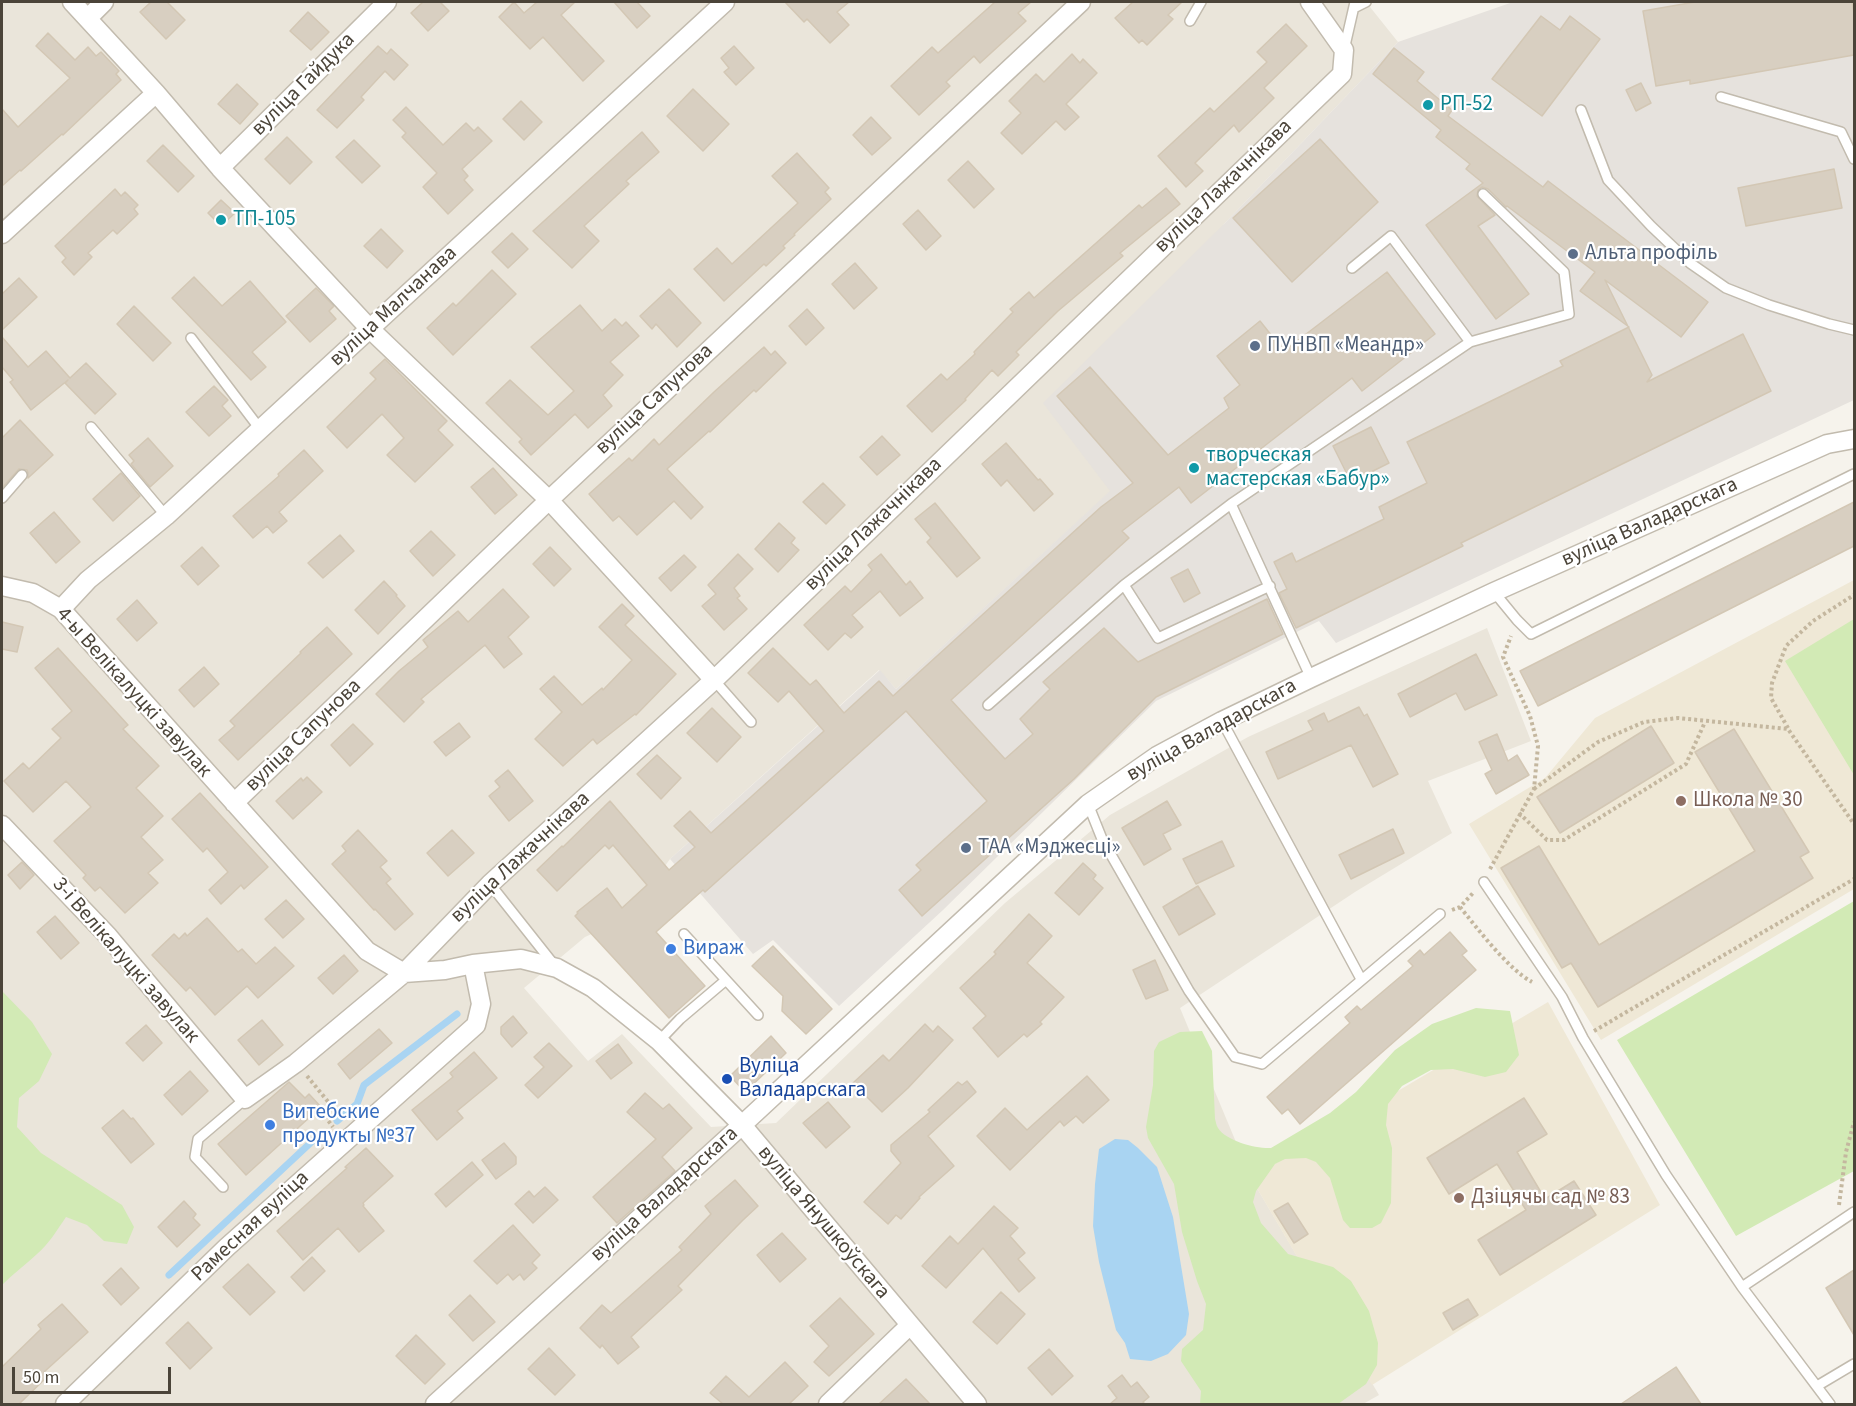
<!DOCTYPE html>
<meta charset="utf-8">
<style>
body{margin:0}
#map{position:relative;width:1856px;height:1406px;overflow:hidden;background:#f6f3ec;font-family:"Source Sans 3",sans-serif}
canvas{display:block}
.frame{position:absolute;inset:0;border:3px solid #4b4439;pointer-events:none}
.scale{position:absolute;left:12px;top:1367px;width:159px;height:27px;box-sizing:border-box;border:3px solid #4b4439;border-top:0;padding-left:8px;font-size:18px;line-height:21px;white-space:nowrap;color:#4b4439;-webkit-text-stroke:4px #fff;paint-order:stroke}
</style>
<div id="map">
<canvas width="1856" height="1406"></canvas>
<div class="frame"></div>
<div class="scale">50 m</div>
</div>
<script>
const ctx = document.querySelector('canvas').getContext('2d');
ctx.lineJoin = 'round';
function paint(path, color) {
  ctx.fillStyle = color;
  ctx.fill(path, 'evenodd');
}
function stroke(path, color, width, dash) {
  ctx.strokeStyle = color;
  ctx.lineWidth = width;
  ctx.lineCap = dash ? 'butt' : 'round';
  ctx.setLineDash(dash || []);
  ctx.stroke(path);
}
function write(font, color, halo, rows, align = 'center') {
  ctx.font = font + ' "Source Sans 3",sans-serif';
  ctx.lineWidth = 4.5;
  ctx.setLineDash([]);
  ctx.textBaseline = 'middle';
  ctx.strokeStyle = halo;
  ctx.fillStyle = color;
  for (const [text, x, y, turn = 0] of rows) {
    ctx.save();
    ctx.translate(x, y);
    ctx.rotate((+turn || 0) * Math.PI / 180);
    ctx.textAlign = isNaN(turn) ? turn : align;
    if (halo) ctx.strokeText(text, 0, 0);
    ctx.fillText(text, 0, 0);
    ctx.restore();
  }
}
paint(new Path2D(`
 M2 2H1366L1398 42 1224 224 1111 491 896 689 879 670 670 859 660 873 596 932 585 937 524 988 588 1061 622 1034 711 1127 776 1123 1005 903 1110 815 1248 737 1487 628 1531 741 1428 781 1452 833 1355 892 1180 1008 1251 1178 1379 1395 1363 1404H2Z`), '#eae5da');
paint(new Path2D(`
 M1513 2H1854V400L1336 643 1319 621 1156 701 943 910 839 1006 773 940 753 954 670 859 880 670 896 689 1110 491 1043 403 1224 224 1398 42Z`), '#e6e2dd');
paint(new Path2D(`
 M1854 580V889L1601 1040 1469 824 1545 778 1595 718Z
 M1548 1002 1660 1205 1372 1385 1251 1178Z`), '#efe8d6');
paint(new Path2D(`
 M1854 619V775L1785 661Z
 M1854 901V1171L1736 1236 1617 1040Z
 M2 991 32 1022 52 1054 39 1081 19 1098 17 1127 41 1153 122 1205 134 1227 127 1244 104 1241 87 1225 66 1217C57 1230 49 1244 37 1254 25 1265 13 1274 2 1285Z
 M1476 1008 1510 1011 1519 1055 1506 1072 1485 1077 1453 1069 1431 1070 1402 1086 1388 1104 1386 1125 1392 1148 1391 1203 1381 1223 1372 1228H1350L1343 1220 1330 1178 1316 1162 1306 1158 1285 1159 1275 1164 1256 1191 1253 1202 1261 1223 1288 1254 1333 1267 1351 1281 1369 1311 1378 1343 1377 1365 1366 1384 1338 1404H1200L1201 1391 1181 1361 1182 1349 1203 1330 1206 1304 1197 1281 1182 1232 1174 1184 1148 1138 1146 1127 1153 1085 1154 1051 1159 1042 1180 1032 1202 1031 1212 1051 1215 1119C1216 1122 1216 1125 1218 1128 1226 1141 1257 1149 1271 1148L1330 1113 1356 1092 1395 1050 1432 1024Z`), '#d2eab5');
paint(new Path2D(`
 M1115 1139 1128 1140 1138 1148 1157 1167 1173 1217 1189 1314 1186 1335 1168 1354 1151 1361 1130 1359 1125 1343 1116 1330 1099 1262 1093 1226 1095 1184 1099 1149Z`), '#a9d4f2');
stroke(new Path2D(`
 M337 1121 357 1104 364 1085 457 1014
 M169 1275 320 1134`), '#a9d4f2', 7);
const building = new Path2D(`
 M151 2H167L185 20 166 39 140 12Z
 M423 2H440L449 11 428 31 411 13Z
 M514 2 524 13 537 2H575L561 15 604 61 583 81 543 37 530 49 499 17Z
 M614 2H637L650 16 637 28Z
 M785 2H849L837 12 849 25 830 43 807 19 804 22Z
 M995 2H1031L1018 13 1026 21 980 63 974 56 946 82 950 86 919 115 891 86 932 47 938 53Z
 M1133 2H1182L1168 15 1173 19 1147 45 1142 40 1139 43 1115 18Z
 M1695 2H1852L1854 13V55L1690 84V80L1656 86 1643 11Z
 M308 12 329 32 311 50 290 31Z
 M1541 16 1560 30 1570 16 1600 39 1542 116 1492 79Z
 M1286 24 1307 46 1264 88 1274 98 1239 132 1234 125 1195 163 1203 171 1186 187 1158 156 1210 108 1214 112 1267 62 1257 52Z
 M48 33 75 60 88 47 96 56 101 52 119 71 116 74 121 80 63 135 62 134 21 171 20 170 2 186V109L18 127 70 78 36 46Z
 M378 46 387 54 391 49 408 65 394 80 385 71 361 97 364 100 337 128 317 110Z
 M734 46 754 68 736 85 724 72 729 68 721 58Z
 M1394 48 1424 72 1417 81 1452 110 1448 116 1543 187 1548 181 1708 302 1681 337 1605 280 1652 375 1647 382 1743 334 1771 391 1461 543 1463 546 1296 628 1279 593 1287 589 1274 562 1292 553 1296 562 1384 519 1379 507 1427 483 1407 442 1563 366 1560 361 1629 327 1580 291 1595 272 1507 206 1506 207 1488 189 1482 187 1478 190 1477 196 1495 215 1478 226 1529 294 1496 319 1426 225 1483 183 1466 169 1470 164 1436 137 1441 130 1373 74Z
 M1072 54 1080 63 1083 59 1097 73 1066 104 1079 117 1065 130 1056 121 1022 154 1001 133 1021 113 1009 101 1036 74 1044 82Z
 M1641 83 1651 103 1636 111 1626 90Z
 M237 84 258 104 240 124 218 104Z
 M693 89 729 124 703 151 667 116Z
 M521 101 542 122 524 140 503 119Z
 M406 107 443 145 466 123 474 131 478 127 492 141 462 169 468 176 464 180 473 190 448 214 423 187 437 173 402 137 406 133 393 120Z
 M871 117 891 138 872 155 853 135Z
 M642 132 659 152 626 181 629 184 584 226 599 241 572 268 533 231Z
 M287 137 312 162 290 184 265 159Z
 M1320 139 1378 202 1292 282 1233 218Z
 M354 140 380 166 362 183 336 157Z
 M163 145 194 176 178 192 147 161Z
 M797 153 829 188 825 192 831 199 794 234 795 235 783 246 785 248 766 266 764 264 724 301 694 269 717 248 732 264 798 203 772 176Z
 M968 161 994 189 974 208 948 180Z
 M1834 169 1842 208 1746 226 1738 188Z
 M1166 188 1180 204 1120 253 1123 256 1058 311 1016 352 1019 355 998 376 992 370 965 399 966 400 932 432 907 406 941 374 947 380 975 354 974 352 1013 312 1010 309 1029 292 1034 298 1139 205 1142 208Z
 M115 189 121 196 125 192 138 205 134 209 138 214 117 234 113 230 88 253 92 257 74 275 62 262 66 258 55 246Z
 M221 200 235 213 221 226 208 213Z
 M918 210 941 236 926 250 903 224Z
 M381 229 403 251 387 268 364 246Z
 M512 233 528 249 508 268 492 252Z
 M855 263 877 288 854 309 832 284Z
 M492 270 516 294 453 355 427 328 453 303 456 306Z
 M1387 272 1435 334 1362 391 1352 378 1191 503 1179 487 1122 531 1129 538 951 700 1005 759 1033 734 1020 719 1050 689 1043 682 1104 628 1138 662 1267 599 1283 634 1156 697 1074 779 922 916 899 890 921 870 916 865 987 801 906 711 705 892 703 890 656 932 705 986 669 1018 575 916 578 913 577 912 607 888 622 908 647 885 613 845 609 849 605 845 557 891 537 870 562 846 563 847 610 801 669 870 695 847 674 826 690 811 711 833 824 731 789 691 778 702 748 673 773 648 810 685 816 680 844 713 879 681 893 696 1101 507 1133 483 1057 396 1090 367 1168 455 1229 408 1224 398 1240 385 1217 356 1260 321 1284 351Z
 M194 277 222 306 250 281 286 322 252 352 266 367 251 380 172 298Z
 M19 278 37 297 2 330V294Z
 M316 288 334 306 329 311 336 319 310 342 286 316Z
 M669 289 701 323 677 347 656 324 652 329 640 316Z
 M580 305 602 331 615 319 622 326 626 322 639 336 610 362 623 375 603 395 612 406 588 428 575 414 531 455 519 442 522 439 486 403 510 380 548 415 574 391 531 347Z
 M134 306 171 343 153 361 117 324Z
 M807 309 824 328 806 345 789 326Z
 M2 337 28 367 46 351 70 378 86 363 116 394 95 414 65 383 68 380 31 410 10 382 13 380 2 367Z
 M764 347 771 355 775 351 786 363 756 392 754 390 710 432 709 431 667 469 703 507 691 519 674 501 637 535 619 516 613 521 589 494 629 458 632 461 654 439 659 445 714 392Z
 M385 359 447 421 438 430 453 445 415 482 387 455 404 438 382 414 347 448 327 427 376 379 370 373Z
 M214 386 228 400 222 406 231 416 209 436 186 412Z
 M20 420 53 455 28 478V473L27 470 19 469 2 488V438Z
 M1371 427 1389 463 1351 482 1333 446Z
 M882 436 900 455 877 475 860 457Z
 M148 438 173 466 150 487 131 464 134 461 129 455Z
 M1006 443 1038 480 1040 479 1053 494 1034 511 1007 480 1001 486 982 464Z
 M304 450 323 471 279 512 287 521 273 533 267 526 253 538 233 516 279 476 278 474Z
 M493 468 517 495 495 514 471 487Z
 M121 473 140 496 113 521 93 499Z
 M823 483 845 505 826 524 803 502Z
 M1854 502V546L1538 706 1520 671Z
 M935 503 980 558 957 577 927 542 931 538 915 519Z
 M54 512 80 542 56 563 30 533Z
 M779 523 795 538 791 543 799 550 778 572 755 549Z
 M431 531 455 555 433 576 410 551Z
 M340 535 354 551 323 578 308 563Z
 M202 547 219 566 198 585 181 566Z
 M550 547 571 569 554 586 533 564Z
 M738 554 753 569 734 588 740 596 737 598 747 609 724 630 702 606 716 594 708 585Z
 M881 554 906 585 910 581 923 598 900 616 880 591 852 615 863 627 851 638 845 633 828 650 804 625 845 586 851 592 872 570 868 565Z
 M684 555 696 567 671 591 659 578Z
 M1188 569 1200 593 1184 602 1171 578Z
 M384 581 397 595 396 596 405 606 378 634 355 610Z
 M503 589 529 617 508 637 522 654 504 668 485 645 421 699 424 702 404 722 376 694 399 671 428 647 423 640 458 611 468 622Z
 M137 600 157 623 137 641 117 619Z
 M622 604 634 616 625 625 676 674 636 715 635 714 597 744 593 739 563 766 535 739 562 712 540 689 554 676 582 705 602 688 603 690 632 660 599 627Z
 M2 622 23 627 17 652 2 649Z
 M327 627 352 654 238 760 219 740 235 726 230 721 301 653 300 652Z
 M58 648 128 725 123 729 159 766 136 788 163 816 141 837 163 860 148 873 158 883 125 913 100 887 95 891 83 878 86 875 54 841 91 807 66 781 33 812 4 781 23 763 29 769 61 738 52 729 72 711 35 668Z
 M1476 654 1497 695 1465 710 1456 693 1410 717 1398 694Z
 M204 667 219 684 194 707 179 690Z
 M1359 707 1364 716 1367 714 1398 774 1373 787 1351 745 1278 779 1266 752 1313 730 1308 721 1324 713 1328 722Z
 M712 708 741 737 717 762 687 733Z
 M459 723 470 737 446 756 434 742Z
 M353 724 373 744 350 766 331 745Z
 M1651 726 1674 763 1560 833 1537 797Z
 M1734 729 1809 852 1800 857 1813 878 1598 1007 1571 963 1562 968 1501 868 1539 846 1599 945 1755 851 1695 752Z
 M1497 734 1508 761 1517 755 1529 775 1496 794 1485 774 1492 770 1479 742Z
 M657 755 681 778 661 799 637 774Z
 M508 770 533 801 509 821 489 796 500 787 495 781Z
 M307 777 322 792 293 819 276 801 301 778 303 781Z
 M200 793 268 867 244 889 241 885 221 904 209 890 228 872 207 848 203 852 172 819Z
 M1167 801 1181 825 1163 834 1171 849 1144 865 1122 828Z
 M1393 829 1404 853 1351 879 1339 855Z
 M358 830 387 861 380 867 391 879 386 883 413 914 395 930 375 909 374 910 332 864 346 851 342 846Z
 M452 830 474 853 448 876 427 853Z
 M1222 841 1234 866 1196 884 1183 859Z
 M22 862 34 875 20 889 8 875Z
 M1083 863 1096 875 1093 879 1103 888 1079 915 1055 893Z
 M1198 886 1215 914 1179 935 1163 907Z
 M286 900 304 919 283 938 265 919Z
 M1029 914 1052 936 1027 963 1064 997 1040 1022 1042 1024 1027 1037 1024 1034 998 1057 973 1028 986 1016 960 988 996 954 994 952Z
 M55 916 79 943 61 959 37 932Z
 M207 918 238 952 242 949 256 964 275 947 294 966 258 998 247 986 215 1015 190 987 186 991 152 955 174 934 179 939 185 933 187 936Z
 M1450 932 1467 951 1462 955 1476 970 1300 1124 1288 1109 1282 1114 1267 1097 1350 1023 1345 1017 1357 1006 1361 1010 1413 966 1408 961 1420 950 1424 955Z
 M773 946 832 1009 806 1034 782 1011 783 996 752 966Z
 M344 955 358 971 333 994 318 978Z
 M1155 960 1168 990 1146 999 1133 970Z
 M513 1016 527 1033 512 1047 501 1034V1027Z
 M262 1020 283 1045 259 1065 238 1040Z
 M925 1024 933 1032 938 1026 953 1040 908 1088 882 1112 853 1083 883 1055 889 1061Z
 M146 1025 162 1043 143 1061 126 1043Z
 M379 1029 392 1043 350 1079 338 1064Z
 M771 1036 786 1053 745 1092 730 1076Z
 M549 1043 572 1066 538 1098 525 1085 544 1067 534 1057Z
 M618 1044 632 1063 611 1079 596 1061Z
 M474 1052 497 1078 457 1111 463 1118 437 1140 412 1110 453 1077 450 1073Z
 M190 1071 208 1091 182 1115 164 1095Z
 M1087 1076 1109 1100 1083 1123 1076 1116 1064 1126 1060 1121 1010 1170 977 1136 1005 1108 1027 1130Z
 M967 1081 976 1092 928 1136 954 1166 919 1197 920 1198 901 1219 896 1215 888 1224 864 1202 901 1163 891 1151V1145L930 1112 928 1110 958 1082 962 1085Z
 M289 1082 305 1098 309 1094 321 1107 246 1175 218 1144Z
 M645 1093 663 1109 669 1104 692 1128 662 1157 675 1171 617 1223 593 1197 656 1139 627 1112Z
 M1524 1098 1547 1134 1517 1152 1545 1199 1574 1181 1596 1215 1500 1275 1478 1240 1526 1210 1497 1164 1449 1194 1427 1158Z
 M828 1102 850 1127 826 1148 803 1123Z
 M123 1110 131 1119 133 1118 154 1144 131 1163 102 1128Z
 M504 1143 516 1157V1164L496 1179 482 1160Z
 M366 1148 393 1176 363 1203 364 1205 363 1206 384 1231 359 1252 338 1228 303 1260 277 1231 347 1168 345 1167Z
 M472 1162 483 1175 446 1207 435 1194Z
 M735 1180 758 1206 743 1220 678 1286 682 1290 631 1337 639 1347 618 1364 602 1345 600 1348 580 1328 602 1305 611 1313 682 1250 679 1247 711 1214 705 1206Z
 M545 1187 558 1200 533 1223 515 1204 529 1191 534 1197Z
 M184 1201 196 1214 193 1218 200 1225 177 1247 158 1227Z
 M1288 1203 1308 1234 1294 1243 1274 1211Z
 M994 1206 1018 1228 1010 1236 1025 1253 1018 1259 1035 1278 1019 1292 983 1248 946 1288 922 1266 950 1236 958 1244Z
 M513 1225 540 1255 532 1263 537 1268 524 1280 520 1274 513 1280 508 1274 497 1284 474 1261Z
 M782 1233 806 1259 780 1282 757 1255Z
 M312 1257 325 1271 304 1291 291 1277Z
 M248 1264 275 1292 250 1315 223 1287Z
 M121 1268 139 1288 121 1305 103 1285Z
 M1854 1270V1335L1826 1288Z
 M1001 1292 1025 1314 997 1344 973 1322Z
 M470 1295 495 1322 473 1341 449 1315Z
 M840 1298 874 1334 829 1376 814 1362 829 1346 810 1326Z
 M1468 1299 1478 1315 1453 1330 1443 1313Z
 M62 1304 88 1332 44 1372 48 1376 19 1404H2V1367L41 1329 38 1325Z
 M188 1322 212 1348 190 1369 166 1343Z
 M416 1335 445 1364 425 1384 396 1356Z
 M549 1348 575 1375 555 1395 528 1369Z
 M1049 1349 1073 1376 1052 1395 1028 1368Z
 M785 1362 808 1386 789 1404H723L710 1393 726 1376 749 1397Z
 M1676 1367 1701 1404H1621Z
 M1122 1375 1131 1387 1137 1382 1149 1397 1143 1402 1145 1404H1110L1117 1398 1108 1386Z
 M906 1379 930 1404H879Z`);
paint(building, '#d8cfc1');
stroke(building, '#d3c7b4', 1.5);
const lane = new Path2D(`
 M1354 8 1366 2
 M1190 21 1201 2
 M1344 50 1355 2
 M1721 97 1841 132 1854 159
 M1581 110 1608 180 1651 226 1690 263 1726 288 1769 305 1829 324 1854 330
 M1352 268 1391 236 1470 342
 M191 338 260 429
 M91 427 166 516
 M2 498 22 475
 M1231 504 1311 678
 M1270 586 1158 638 1124 585 1231 504 1470 342 1569 314 1564 272 1483 194
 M1494 592 1517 620 1531 634 1854 474
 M714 680 751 722
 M988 705 1124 585
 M1222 721 1361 979
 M1088 804 1102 839 1189 991 1235 1057 1262 1064 1440 914
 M1484 882 1562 997 1583 1038 1666 1175 1742 1287
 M490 884 555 966
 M726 980 758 1015
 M659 1041 680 1019 726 980 684 934
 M223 1187 195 1157 198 1139 245 1099
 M1817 1386 1854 1364
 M1830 1404 1742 1287 1854 1212`);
const street = new Path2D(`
 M72 2 156 93 220 168 370 329 549 500 714 680
 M88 18 104 2
 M220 168 387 2
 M2 234 156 93
 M2 586 33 593 61 609 367 951 404 973
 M61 609 88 580 166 516 725 2
 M234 803 549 500 1081 2
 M2 825 108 936 245 1099 296 1063 404 973 490 884 714 680 1342 74 1344 50 1310 2
 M404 973 445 970 473 964 521 959 557 968 593 988 659 1041 742 1125 977 1404
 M65 1404 227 1247 476 1025 481 1004 473 964
 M435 1404 742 1125 1088 804 1157 756 1222 721 1311 678 1494 592 1827 444 1854 439
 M828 1404 909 1326`);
stroke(lane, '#c2bbae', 12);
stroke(street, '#c2bbae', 21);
stroke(new Path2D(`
 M1788 728 1771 698 1772 683 1786 646 1813 621 1854 595
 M1534 789 1598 742 1644 722 1678 718 1788 729 1854 824
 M1519 813 1547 840H1564L1686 764 1705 722
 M1490 869 1534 789 1538 746 1530 716 1503 657 1511 636
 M1460 907C1478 929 1508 969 1532 982
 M1452 910 1460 907 1474 892
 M1594 1031 1854 879
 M307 1076 330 1104 327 1119 333 1127
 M1839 1205 1846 1152 1854 1122`), '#c4b79f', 4, [3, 3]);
stroke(lane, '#fff', 9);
stroke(street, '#fff', 18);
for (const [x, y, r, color] of [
 [1428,105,6,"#0f9aa8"],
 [221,220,6,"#0f9aa8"],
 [1573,254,6,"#5c6f8a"],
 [1255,346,6,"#5c6f8a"],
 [1194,468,6,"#0f9aa8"],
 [1681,801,6,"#8d6e63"],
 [966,848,6,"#5c6f8a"],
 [671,949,6,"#3f7fe0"],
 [727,1079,6,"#1a4fb4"],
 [270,1125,6,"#3f7fe0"],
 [1459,1198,6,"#8d6e63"]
]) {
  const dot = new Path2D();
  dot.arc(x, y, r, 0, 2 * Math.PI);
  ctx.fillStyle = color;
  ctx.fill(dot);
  stroke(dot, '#fff', 2);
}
write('21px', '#4b4439', '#fff', [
 ["вуліца Гайдука",304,85,-45],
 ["вуліца Лажачнікава",1224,187,-44],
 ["вуліца Малчанава",394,307,-43],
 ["вуліца Сапунова",655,400,-43],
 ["вуліца Валадарскага",1650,523,-24],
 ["вуліца Лажачнікава",874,525,-44],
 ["4-ы Велікалуцкі завулак",133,693,48],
 ["вуліца Валадарскага",1212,731,-29],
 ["вуліца Сапунова",304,736,-44],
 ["вуліца Лажачнікава",521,858,-43],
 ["3-і Велікалуцкі завулак",125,961,49],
 ["вуліца Валадарскага",665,1195,-42],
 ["вуліца Янушкоўскага",823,1223,50],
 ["Рамесная вуліца",251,1227,-43]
]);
write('21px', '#0d838f', '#fff', [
 ["РП-52",1440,105],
 ["ТП-105",233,220],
 ["творческая",1206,456],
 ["мастерская «Бабур»",1206,480]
], 'left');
write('21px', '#4e5e75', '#fff', [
 ["Альта профіль",1585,254],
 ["ПУНВП «Меандр»",1267,346],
 ["ТАА «Мэджесці»",978,848]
], 'left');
write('21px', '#785e54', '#fff', [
 ["Школа № 30",1693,801],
 ["Дзіцячы сад № 83",1471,1198]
], 'left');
write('21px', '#366cbe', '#fff', [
 ["Вираж",683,949],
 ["Витебские",282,1113],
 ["продукты №37",282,1137]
], 'left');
write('21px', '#164399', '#fff', [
 ["Вуліца",739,1067],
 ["Валадарскага",739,1091]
], 'left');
</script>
